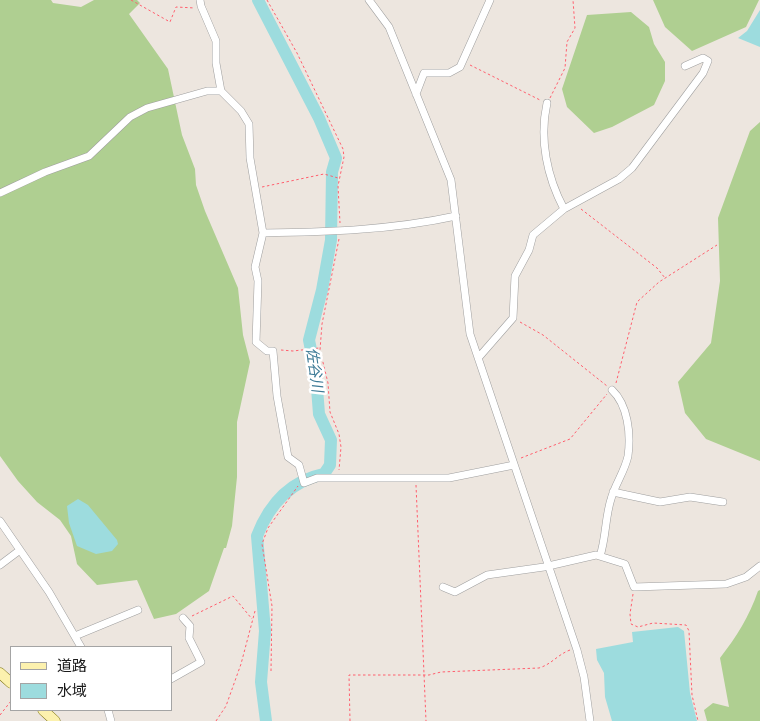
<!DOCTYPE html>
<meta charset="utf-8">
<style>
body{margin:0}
#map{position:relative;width:760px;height:721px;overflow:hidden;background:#ede6df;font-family:"Source Sans 3","Noto Sans JP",sans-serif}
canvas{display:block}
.legend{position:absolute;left:10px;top:646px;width:162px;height:65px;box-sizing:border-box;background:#fff;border:1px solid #a4a4a4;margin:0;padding:6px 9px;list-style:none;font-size:15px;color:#1b1b1b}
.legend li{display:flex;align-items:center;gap:10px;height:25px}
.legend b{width:25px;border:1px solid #a4a4a4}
</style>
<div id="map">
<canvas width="760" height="721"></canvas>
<ul class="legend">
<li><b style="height:6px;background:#fcf1ae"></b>道路</li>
<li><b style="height:14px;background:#9ddcde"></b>水域</li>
</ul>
</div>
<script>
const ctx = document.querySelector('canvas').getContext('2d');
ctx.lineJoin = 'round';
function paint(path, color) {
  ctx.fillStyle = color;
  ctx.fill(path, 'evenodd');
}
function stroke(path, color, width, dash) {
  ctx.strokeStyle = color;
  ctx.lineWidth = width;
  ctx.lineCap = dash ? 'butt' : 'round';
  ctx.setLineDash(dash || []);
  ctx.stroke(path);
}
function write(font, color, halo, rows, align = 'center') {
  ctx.font = font + ' "Source Sans 3","Noto Sans JP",sans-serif';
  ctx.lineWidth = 5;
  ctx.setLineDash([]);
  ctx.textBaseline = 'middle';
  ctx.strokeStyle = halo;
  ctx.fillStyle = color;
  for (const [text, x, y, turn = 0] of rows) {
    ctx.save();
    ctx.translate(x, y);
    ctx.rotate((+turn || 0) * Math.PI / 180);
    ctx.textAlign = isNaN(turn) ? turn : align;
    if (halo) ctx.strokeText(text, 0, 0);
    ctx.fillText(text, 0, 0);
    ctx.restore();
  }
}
paint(new Path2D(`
 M0 0H51L53 3 81 7 94 0H137L140 3 129 14 168 69 182 135 195 169 196 185 205 211 238 288 243 335 250 362 237 422V477L232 526 226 548H224L209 591 176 614 154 619 137 580 97 585 77 564 71 536 60 520 37 502 18 481 0 456Z
 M653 0H759L746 27 692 51 665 27Z
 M631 12 649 27 654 44 665 62V81L654 105 612 127 594 133 567 107 562 89 587 15Z
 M760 122V461L706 439 685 413 678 382 711 343 720 281 718 218 750 131Z
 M760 590V721H707L704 710 713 703 729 707 720 658C737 636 749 617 758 591Z`), '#afcf91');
paint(new Path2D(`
 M760 10V47L738 38 747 31Z
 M78 499 88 505 117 540 118 544 112 551 96 554 77 546 69 523 67 506Z
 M678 627 684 631 690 693 697 721H612L605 697 604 673 597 660 596 649 633 642 632 632Z`), '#9ddcde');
stroke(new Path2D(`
 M258 0 319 118 336 158 332 172 331 240 322 290 309 340 316 375 319 414 331 440 330 465 324 474C290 481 269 505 257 536L265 631 261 682 266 721`), '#9ddcde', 12);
const street = new Path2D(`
 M200 0 201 6 216 41V63L221 91 241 111 249 124 250 158 263 233 255 267 258 281 256 342 267 351H273L277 396 288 457 299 465 304 483 317 478H449L514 465
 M369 0 389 27 451 180 470 334 577 650 584 677 590 721
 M416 94 424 73H449L460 67 490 0
 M547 103C539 139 547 177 564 209
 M0 193 45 172 89 156 130 117 147 108 207 91H221
 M263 233C328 232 392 230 456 216
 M479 357 513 318 515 276 529 250 533 235 564 209 619 179 632 168 703 73 708 61 703 58 685 66
 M613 492 660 502 690 497 723 502
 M0 521 49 592 81 647
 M600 556C606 538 605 518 611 499 615 484 625 471 628 456 631 434 628 405 612 390
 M0 565 20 550
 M443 587 455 592 487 575 544 567 596 555 625 564 634 587 726 584 746 577 760 566
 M75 636 138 610
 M171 679 201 662 189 638 190 626 183 618
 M108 710 111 721`);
const secondary = new Path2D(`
 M0 673 11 683
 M43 710 55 721`);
stroke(street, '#9f9f9f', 8);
stroke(secondary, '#736900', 11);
stroke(new Path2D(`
 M131 0 170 22 176 7 195 8
 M267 0 297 53 343 149 344 157 338 186 340 223
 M470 65 540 100
 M550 98 565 68 567 42 575 28 573 0
 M262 187 324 174 338 178
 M581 209 657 268 665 278
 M339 239 322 324 320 350 328 383 330 412 339 434 341 447 339 470
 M520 322 543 335 607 386
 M281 350 293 351 319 348
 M616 383 637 302 659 282 717 245
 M521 458 570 439 607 394
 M416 485 426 721
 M633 594 630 614 631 624 638 627 653 623 686 625 689 631 692 695 698 721
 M192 616 233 596 252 619
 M271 671 272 606 262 544 268 528 298 486
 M0 715 11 701
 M216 721 226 706 241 664 255 611
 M350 721 349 675H429L441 672 539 668C552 664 557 655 570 650`), '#ff5e6d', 1, [2.5, 2.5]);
stroke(street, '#fff', 7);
stroke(secondary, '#fcf1ae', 10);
write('italic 15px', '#3c7a96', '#fff', [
 ["佐谷川",313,370,82]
]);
</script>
